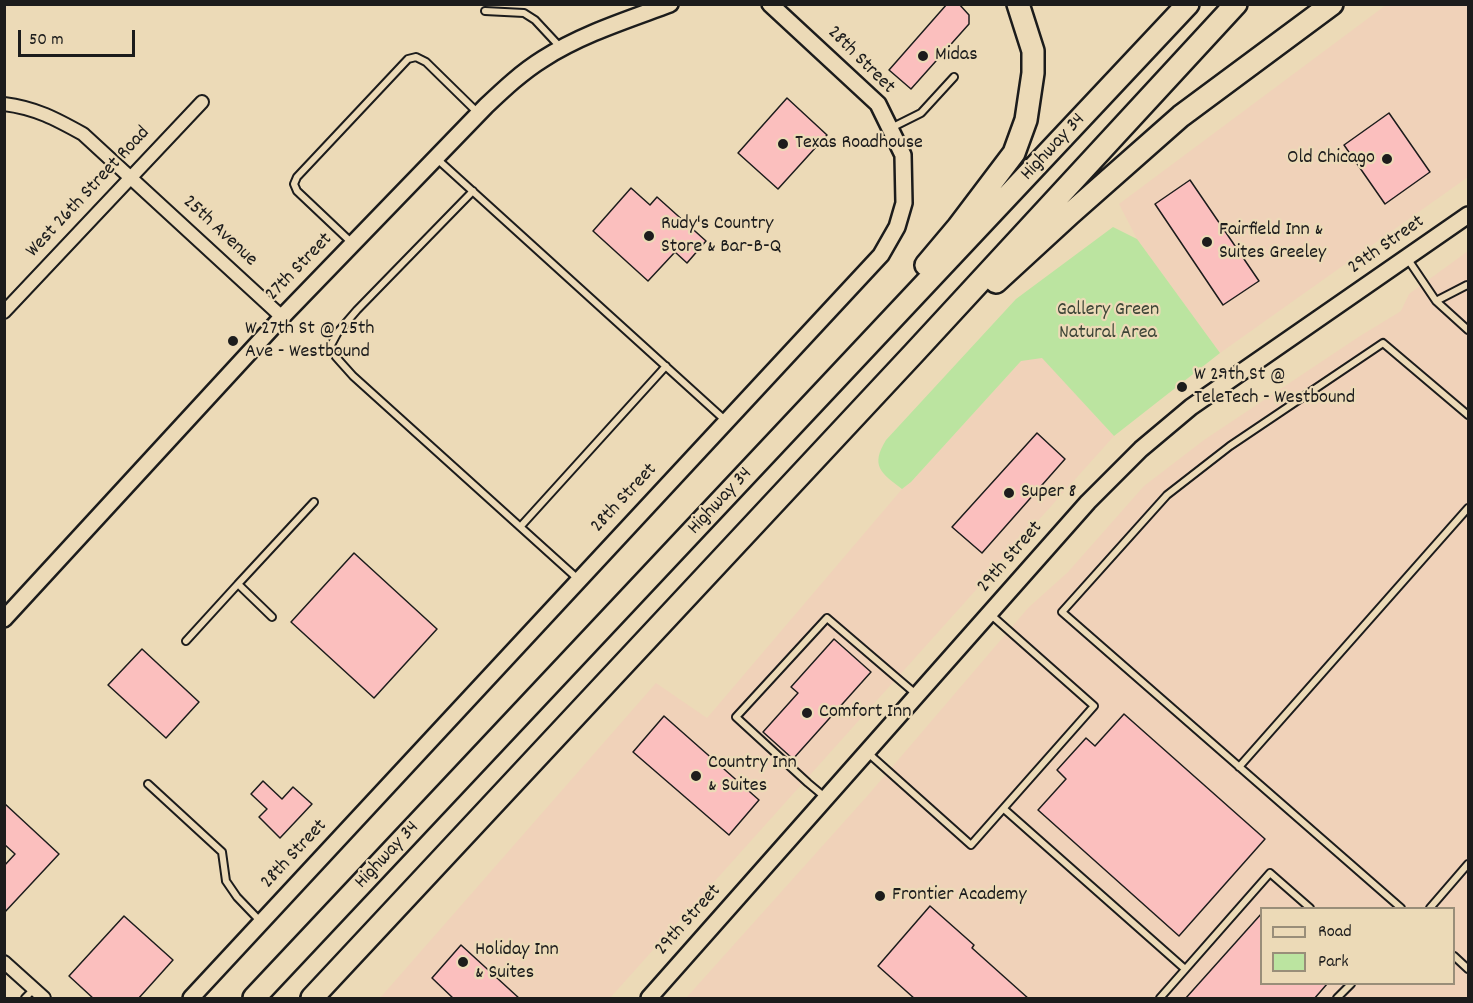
<!DOCTYPE html>
<style>
body{margin:0}
#map{position:relative;width:1473px;height:1003px;overflow:hidden;background:#ecdab7;font-family:Dekko,sans-serif}
canvas{display:block}
.frame{position:absolute;inset:0;border:6px solid #1c1c1c;pointer-events:none}
.legend{position:absolute;left:1260px;top:907px;width:195px;height:78px;box-sizing:border-box;background:#ecdab7;border:2px solid #998e79;margin:0;padding:8px 10px;list-style:none;font-size:18px;color:#1c1c1c}
.legend li{display:flex;align-items:center;gap:12px;height:30px}
.legend b{width:30px;border:2px solid #998e79}
.scale{position:absolute;left:18px;top:30px;width:117px;height:27px;box-sizing:border-box;border:3px solid #1c1c1c;border-top:0;padding-left:8px;font-size:18px;line-height:21px;white-space:nowrap;color:#1c1c1c;-webkit-text-stroke:4px #ecdab7;paint-order:stroke}
</style>
<div id="map">
<canvas width="1473" height="1003"></canvas>
<div class="frame"></div>
<ul class="legend">
<li><b style="height:8px;background:#ecdab7"></b>Road</li>
<li><b style="height:16px;background:#bbe4a0"></b>Park</li>
</ul>
<div class="scale">50 m</div>
</div>
<script>
const ctx = document.querySelector('canvas').getContext('2d');
ctx.lineJoin = 'round';
function paint(path, color) {
  ctx.fillStyle = color;
  ctx.fill(path, 'evenodd');
}
function stroke(path, color, width, dash) {
  ctx.strokeStyle = color;
  ctx.lineWidth = width;
  ctx.lineCap = dash ? 'butt' : 'round';
  ctx.setLineDash(dash || []);
  ctx.stroke(path);
}
function write(font, color, halo, rows, align = 'center') {
  ctx.font = font + ' Dekko,sans-serif';
  ctx.lineWidth = 4.5;
  ctx.setLineDash([]);
  ctx.textBaseline = 'middle';
  ctx.strokeStyle = halo;
  ctx.fillStyle = color;
  for (const [text, x, y, turn = 0] of rows) {
    ctx.save();
    ctx.translate(x, y);
    ctx.rotate((+turn || 0) * Math.PI / 180);
    ctx.textAlign = isNaN(turn) ? turn : align;
    if (halo) ctx.strokeText(text, 0, 0);
    ctx.fillText(text, 0, 0);
    ctx.restore();
  }
}
paint(new Path2D(`
 M1386 5H1468V177L1220 353 1137 239 1119 204Z
 M1468 251V998H686L869 794 1028 608 1068 572 1144 486 1204 440 1360 336 1401 311 1409 294ZM1262 908H1454V984H1262Z
 M1042 357 1114 436 610 998H380L656 683 707 718 902 489 911 482 1021 361Z`), '#f0d2b9');
paint(new Path2D(`
 M1113 227 1137 239 1220 353 1114 436 1042 358 1021 361 911 482 902 489C881 473 870 466 886 440L1016 299Z`), '#bbe4a0');
const building = new Path2D(`
 M947 4H959L969 15V24L911 89 889 70Z
 M787 98 827 135 778 189 738 153Z
 M1389 113 1430 172 1385 204 1344 145Z
 M1190 180 1259 281 1223 305 1155 204Z
 M631 188 650 205 657 197 706 241 687 263 675 252 648 281 593 231Z
 M1037 433 1065 459 982 553 952 527Z
 M354 553 437 629 374 698 291 622Z
 M834 639 871 672 793 759 763 732 798 693 791 687Z
 M142 649 199 702 166 738 108 685Z
 M1124 714 1265 839 1179 936 1038 810 1066 779 1057 770 1086 738 1095 746Z
 M664 716 759 800 729 835 633 752Z
 M263 781 282 799 293 787 312 804 280 838 259 817 267 809 251 794Z
 M4 803 59 854 4 913V866L15 854 4 844Z
 M930 906 974 945 972 948 1029 999H915L878 966Z
 M1262 913V984H1327L1314 999H1185Z
 M124 916 173 960 138 999H94L69 976Z
 M461 945 520 999H454L432 978Z`);
paint(building, '#fbbfbe');
stroke(building, '#1c1c1c', 1.5);
const service = new Path2D(`
 M485 11 524 13 535 20 562 49
 M891 128 921 113 954 77
 M436 158 726 421
 M473 191 357 310 338 332 331 345 336 357 353 376 578 579
 M352 243 297 191 294 184 297 177 408 59 416 57 426 62 477 112
 M1407 258 1436 301 1468 330
 M1436 301 1467 285 1468 286
 M521 526 666 366
 M272 617 238 584 314 502
 M186 641 238 584
 M868 753 971 845 1094 706 990 614
 M1239 767 1468 508
 M148 784 222 852 226 881 237 897 261 922
 M826 798 808 783 736 717 827 618 917 695
 M1004 809 1185 969
 M1401 908 1062 612 1167 495 1230 446 1383 343 1468 415
 M1430 908 1468 864
 M1454 956 1468 969
 M25 998 34 989
 M1160 998 1270 873 1310 908
 M1337 998 1351 984`);
const minor = new Path2D(`
 M4 104C36 108 56 119 83 134L282 317
 M4 312 202 102
 M4 962 44 998`);
const tertiary = new Path2D(`
 M4 619 282 317 486 106C504 89 522 72 543 59 582 34 627 20 670 4
 M191 998 881 255 897 227 904 203 903 155 878 104 770 4
 M649 998 1088 502 1141 449 1191 407 1468 215`);
const trunk = new Path2D(`
 M926 265 958 227 1014 153 1026 120 1033 73V51L1018 4
 M996 282 1070 214 1181 116 1332 4
 M254 998 1188 4
 M312 998 914 353 1236 4`);
stroke(service, '#1c1c1c', 10);
stroke(minor, '#1c1c1c', 16);
stroke(tertiary, '#1c1c1c', 20);
stroke(trunk, '#1c1c1c', 26);
stroke(service, '#ecdab7', 6);
stroke(minor, '#ecdab7', 12);
stroke(tertiary, '#ecdab7', 15);
stroke(trunk, '#ecdab7', 21);
for (const [x, y, r, color] of [
 [923,56,6,"#1c1c1c"],
 [783,144,6,"#1c1c1c"],
 [1387,159,6,"#1c1c1c"],
 [649,236,6,"#1c1c1c"],
 [1207,242,6,"#1c1c1c"],
 [233,341,6,"#1c1c1c"],
 [1182,387,6,"#1c1c1c"],
 [1009,493,6,"#1c1c1c"],
 [807,713,6,"#1c1c1c"],
 [696,776,6,"#1c1c1c"],
 [880,896,6,"#1c1c1c"],
 [463,962,6,"#1c1c1c"]
]) {
  const dot = new Path2D();
  dot.arc(x, y, r, 0, 2 * Math.PI);
  ctx.fillStyle = color;
  ctx.fill(dot);
  stroke(dot, '#ecdab7', 2);
}
write('20px', '#1c1c1c', '#ecdab7', [
 ["Midas",935,56],
 ["Texas Roadhouse",795,144],
 ["Old Chicago",1375,159,"right"],
 ["Rudy's Country",661,225],
 ["Store & Bar-B-Q",661,248],
 ["Fairfield Inn &",1219,231],
 ["Suites Greeley",1219,254],
 ["W 27th St @ 25th",245,330],
 ["Ave - Westbound",245,353],
 ["W 29th St @",1194,376],
 ["TeleTech - Westbound",1194,399],
 ["Super 8",1021,493],
 ["Comfort Inn",819,713],
 ["Country Inn",708,764],
 ["& Suites",708,787],
 ["Frontier Academy",892,896],
 ["Holiday Inn",475,951],
 ["& Suites",475,974]
], 'left');
write('20px', '#1c1c1c', '#ecdab7', [
 ["28th Street",860,61,45],
 ["Highway 34",1054,148,-47],
 ["West 26th Street Road",89,193,-47],
 ["25th Avenue",219,232,43],
 ["29th Street",1387,246,-35],
 ["27th Street",300,268,-46],
 ["28th Street",625,499,-47],
 ["Highway 34",721,502,-47],
 ["29th Street",1011,558,-49],
 ["28th Street",295,855,-47],
 ["Highway 34",388,856,-47],
 ["29th Street",689,921,-48]
]);
write('20px', '#3c4436', '#ecdab7', [
 ["Gallery Green",1108,311],
 ["Natural Area",1108,334]
]);
</script>
